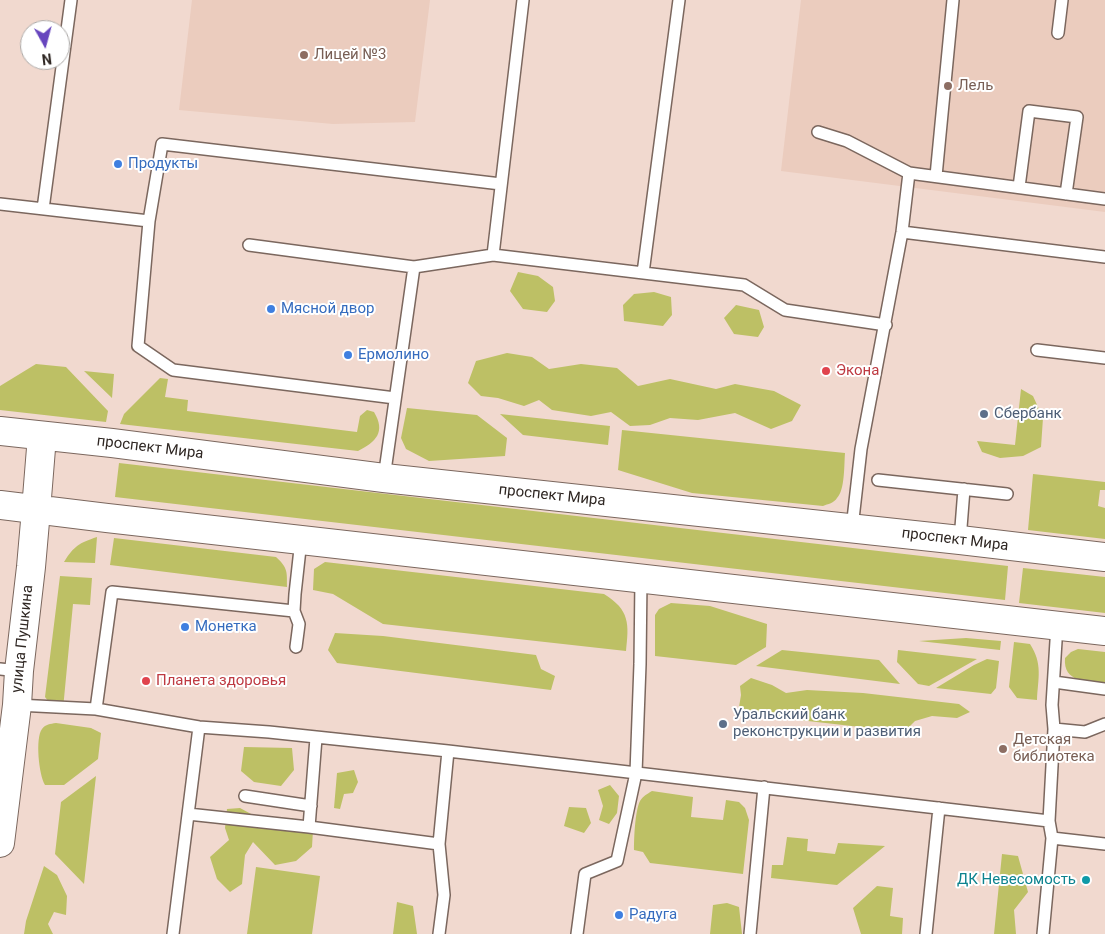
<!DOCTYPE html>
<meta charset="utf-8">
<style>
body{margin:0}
#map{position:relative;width:1105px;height:934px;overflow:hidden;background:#f1d9cf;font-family:Roboto,sans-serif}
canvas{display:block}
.north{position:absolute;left:20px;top:20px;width:50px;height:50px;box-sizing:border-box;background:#fff;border:1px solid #aca9a7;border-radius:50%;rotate:173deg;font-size:14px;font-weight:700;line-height:20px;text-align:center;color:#2f2723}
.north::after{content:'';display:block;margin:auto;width:18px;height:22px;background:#6745be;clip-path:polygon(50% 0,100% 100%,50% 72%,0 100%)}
</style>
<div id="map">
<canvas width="1105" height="934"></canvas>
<div class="north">N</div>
</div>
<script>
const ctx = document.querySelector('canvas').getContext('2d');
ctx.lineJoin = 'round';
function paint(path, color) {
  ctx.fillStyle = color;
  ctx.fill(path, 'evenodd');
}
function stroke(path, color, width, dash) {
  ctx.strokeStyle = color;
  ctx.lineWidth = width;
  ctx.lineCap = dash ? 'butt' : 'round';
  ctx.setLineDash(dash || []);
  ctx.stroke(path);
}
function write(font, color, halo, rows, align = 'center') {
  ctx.font = font + ' Roboto,sans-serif';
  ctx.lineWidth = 4;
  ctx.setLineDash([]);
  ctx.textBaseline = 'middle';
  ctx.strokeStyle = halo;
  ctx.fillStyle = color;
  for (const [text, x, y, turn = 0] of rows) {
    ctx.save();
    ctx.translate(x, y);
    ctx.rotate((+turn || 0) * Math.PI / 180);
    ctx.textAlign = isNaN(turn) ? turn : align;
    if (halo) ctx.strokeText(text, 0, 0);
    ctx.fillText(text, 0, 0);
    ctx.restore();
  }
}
paint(new Path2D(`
 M192 0H430L415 122 333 124 179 110Z
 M801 0H1105V212L781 171Z`), '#ebccbe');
paint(new Path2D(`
 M518 272 538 276 553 287 555 301 547 312 523 309 510 291Z
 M654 292 671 297 672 315 663 326 624 321 623 305 634 294Z
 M736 305 759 310 764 327 758 337 734 334 724 318Z
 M507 353 532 357 549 369 581 364 617 368 638 386 670 379 716 389 735 384 774 391 801 405 792 421 771 429 735 413 698 420 670 418 650 425 630 426 611 412 591 416 552 410 539 400 524 406 498 398 481 396 468 383 476 361Z
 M36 364 66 367 108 411 106 422 0 410V386Z
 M84 371 114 374 112 398Z
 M160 378 168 379 165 397 188 400 187 411 357 432 360 416 367 410 374 412C386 432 376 442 358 451L120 424 124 414Z
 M1021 389 1033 396 1043 418 1041 447 1023 456 1000 458 982 452 977 441 1015 445Z
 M407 408 477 415 507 438 505 456 429 461 406 449 401 438Z
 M500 414 610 426 608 445 523 435Z
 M622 430 845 453C844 465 845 490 837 498 834 503 828 504 823 506L692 493 618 470Z
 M119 463 1008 566 1005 600 115 497Z
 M1033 474 1105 482V490H1100L1098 506 1105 508V539L1028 530Z
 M97 537 95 563 64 562C74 546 79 543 97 537Z
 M114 538 276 557C288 568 287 572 287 587L110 565Z
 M325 562 604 594C630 610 629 624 626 651L383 624 333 594 313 590 314 569Z
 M1023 568 1105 577V613L1019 603Z
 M60 576 92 578 90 605 73 604 63 709 52 706 45 697Z
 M671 603 710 606 767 624 766 647 736 665 655 656V615L659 609Z
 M335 633 383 636 536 655 541 669 555 676 551 690 337 663 328 650Z
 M966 638 1001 641 1000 650 919 641Z
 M1014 642 1030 644C1043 664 1038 678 1037 700L1017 698 1009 687Z
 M1078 649 1105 652V683C1087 681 1063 683 1065 658L1071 652Z
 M782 650 879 660 900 684 756 666Z
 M898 650 977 659 929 686 918 684 897 662Z
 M987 659 999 661 996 688 991 694 936 688 974 665Z
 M751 678 772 685 786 693 807 690 863 693 959 704 970 712 957 718 932 716 915 721 904 732 738 713 741 695 740 686Z
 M56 723 91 728 101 733 98 759 64 785H45C39 775 35 738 42 729 46 724 50 724 56 723Z
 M244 747 292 748 294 770 281 786 254 782 241 771Z
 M354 770 358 782 353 793 344 794 340 809 334 808 337 773Z
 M96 776 84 884 55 854 61 802Z
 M610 785 619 796 617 813 609 824 599 820 603 806 598 790Z
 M652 791 693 797 691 817 723 820 726 800 739 802 745 808 749 820 743 874 650 863 643 852 634 850C634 838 635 811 640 801 643 796 647 794 652 791Z
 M569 807 586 808 591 823 584 833 564 826Z
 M240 808 264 821 292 818 313 830 312 847 296 861 275 865 253 842 245 855 242 884 230 892 217 879 210 857 229 840 225 828 227 809Z
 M787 837 808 839 807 851 835 854 838 843 885 846 837 885 771 878 772 865H783Z
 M1002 854 1018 856 1028 892 1014 910 1016 934H994Z
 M44 866 57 875 67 896 66 915 54 912 48 924 53 934H24L26 921Z
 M256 867 320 876 312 934H247Z
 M877 886 893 888 890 916 903 918 902 934H861L853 908Z
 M397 902 413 906 417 934H393Z
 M727 903 739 907 742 934H710L713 905Z`), '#bdc065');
const service = new Path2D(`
 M1058 33 1062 0
 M818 132 847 141 909 173 1105 199
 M936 176 953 0
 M1019 187 1029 111 1077 117 1066 194
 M0 204 149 221
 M43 209 71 0
 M902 232 1105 257
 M249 245 414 267 493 255 744 285 785 310 886 325
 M493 255 523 0
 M643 273 679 0
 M1037 350 1105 358
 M395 398 173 370 138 346 149 221 162 144 501 184
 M384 478 414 267
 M878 480 1007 494
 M852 528 861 449 902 232 909 173
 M960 540 964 489
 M296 647 299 624 294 611 295 594 301 540
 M0 669 19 671
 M1054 682 1105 689
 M17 705 96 709 199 727 269 732 448 751 1049 821
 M96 709 112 592 294 611
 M1054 729 1085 732 1105 724
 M245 796 311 806
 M188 814 309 827 439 844
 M309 827 316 738
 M1052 838 1105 844
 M173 934 199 727
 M439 934 444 895 439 844 448 751
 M577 934 585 874 617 861 636 773 640 664 641 579
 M750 934 764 787
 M926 934 939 808
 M1043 934 1052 838 1049 821 1054 729 1052 705 1057 625`);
const tertiary = new Path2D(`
 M0 843 17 705 19 671 31 567 36 510`);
const primary = new Path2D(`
 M0 431 112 443 384 478 960 540 1105 557
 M0 505 107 518 1105 631
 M36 510 42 436`);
stroke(service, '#7b675e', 14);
stroke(tertiary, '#7b675e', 30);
stroke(primary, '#7b675e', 30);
stroke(service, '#fff', 11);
stroke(tertiary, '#fff', 28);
stroke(primary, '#fff', 28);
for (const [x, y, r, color] of [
 [304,55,5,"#8d6e63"],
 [948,86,5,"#8d6e63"],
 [118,164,5,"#3f7fe0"],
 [271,309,5,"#3f7fe0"],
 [348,355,5,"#3f7fe0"],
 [826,371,5,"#e0444e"],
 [984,414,5,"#5c6f8a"],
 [185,627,5,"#3f7fe0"],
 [146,681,5,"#e0444e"],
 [723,724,5,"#5c6f8a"],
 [1003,749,5,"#8d6e63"],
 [1086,880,5,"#0f9aa8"],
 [619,915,5,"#3f7fe0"]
]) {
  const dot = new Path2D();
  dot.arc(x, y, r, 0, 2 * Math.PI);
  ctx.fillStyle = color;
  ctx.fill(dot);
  stroke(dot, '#fff', 2);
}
write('15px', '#785e54', '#fff', [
 ["Лицей №3",314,55],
 ["Лель",958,86],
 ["Детская",1013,740],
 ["библиотека",1013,757]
], 'left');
write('15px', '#366cbe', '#fff', [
 ["Продукты",128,164],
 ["Мясной двор",281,309],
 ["Ермолино",358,355],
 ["Монетка",195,627],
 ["Радуга",629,915]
], 'left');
write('15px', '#be3a42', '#fff', [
 ["Экона",836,371],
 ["Планета здоровья",156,681]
], 'left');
write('15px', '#4e5e75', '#fff', [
 ["Сбербанк",994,414],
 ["Уральский банк",733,715],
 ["реконструкции и развития",733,732]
], 'left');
write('15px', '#2f2723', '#fff', [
 ["проспект Мира",150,448,7],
 ["проспект Мира",552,496,6],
 ["проспект Мира",955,540,7],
 ["улица Пушкина",23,639,-84]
]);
write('15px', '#0d838f', '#fff', [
 ["ДК Невесомость",1076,880]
], 'right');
</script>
